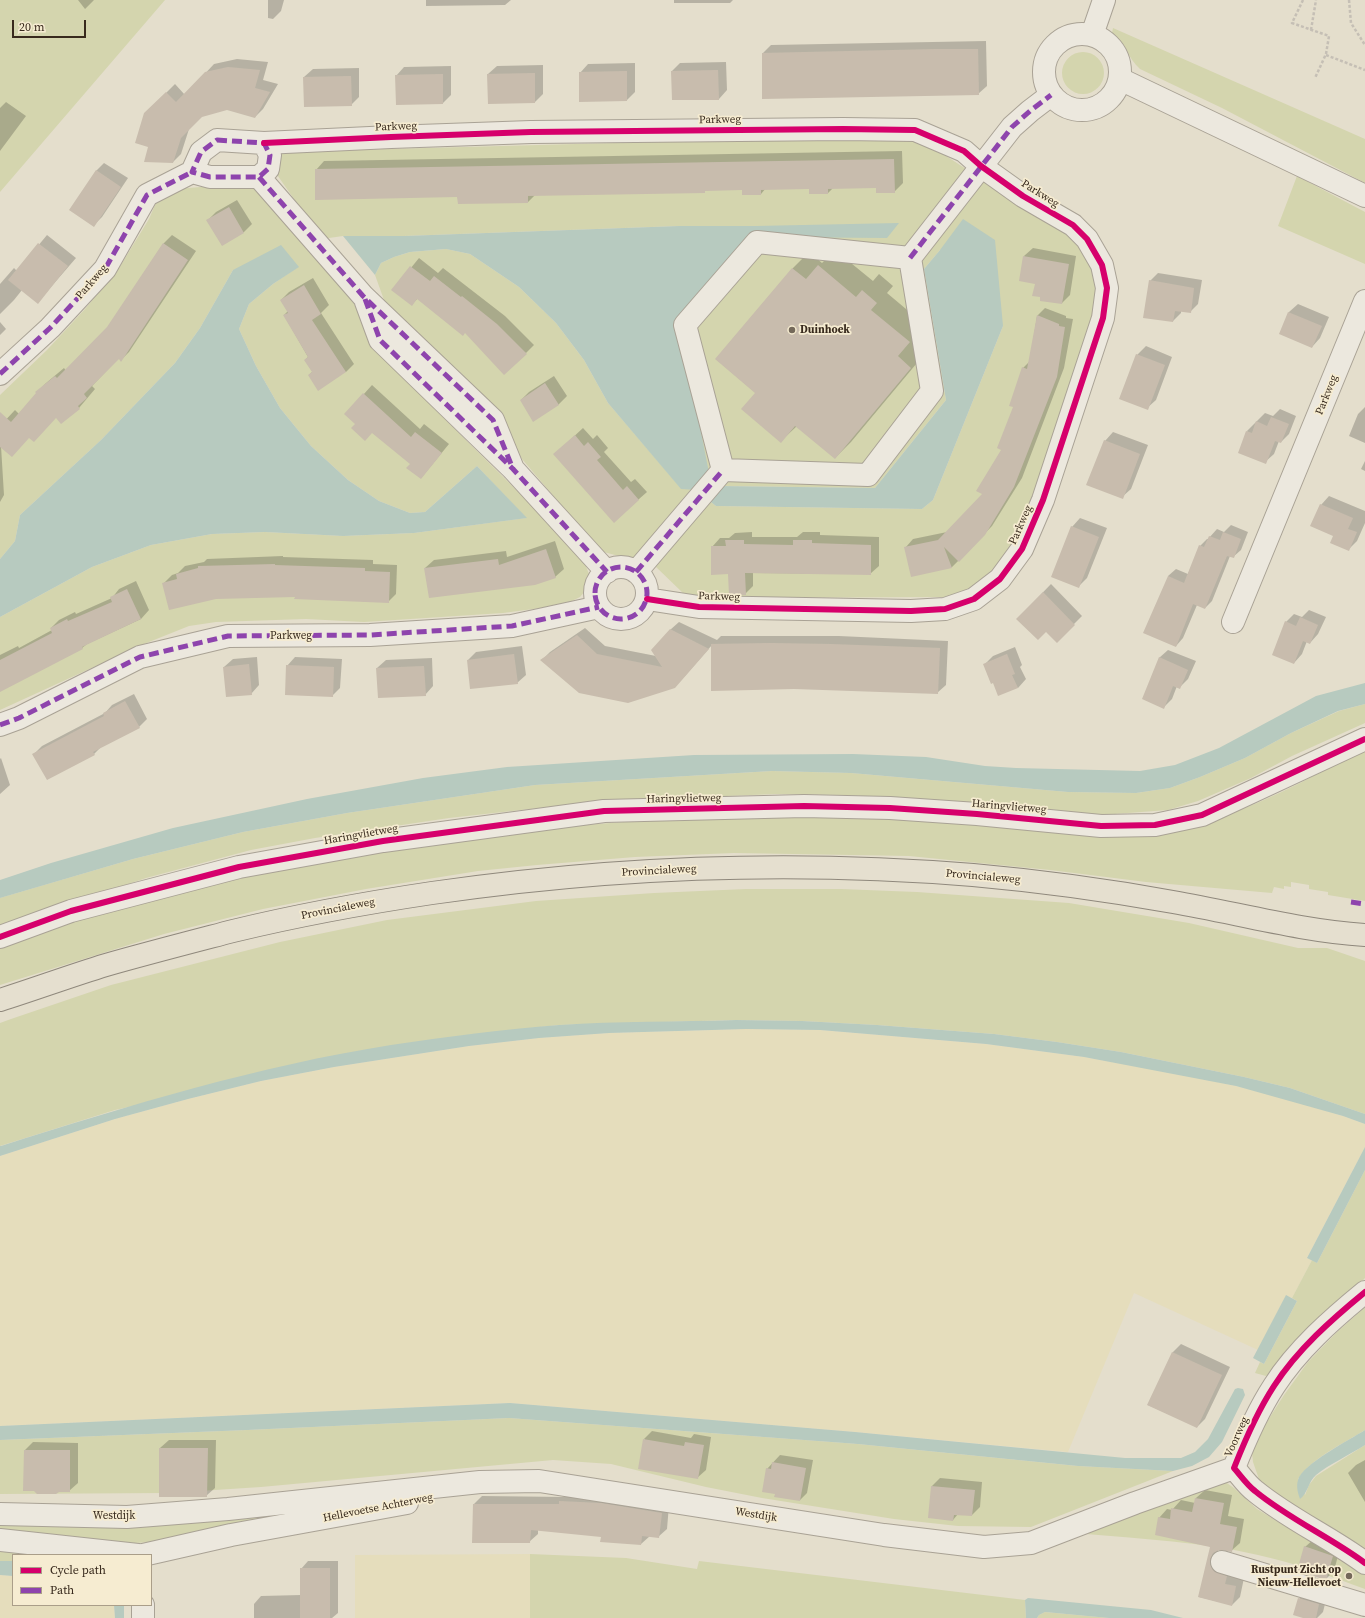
<!DOCTYPE html>
<style>
body{margin:0}
#map{position:relative;width:1365px;height:1618px;overflow:hidden;background:#e4decc;font-family:"Source Serif 4",serif}
canvas{display:block}
.legend{position:absolute;left:12px;top:1554px;width:140px;height:52px;box-sizing:border-box;background:#f6ecd1;border:1px solid #aa9e89;margin:0;padding:5px 7px;list-style:none;font-size:12px;color:#382a1d}
.legend li{display:flex;align-items:center;gap:8px;height:20px}
.legend b{width:20px;border:1px solid #aa9e89}
.scale{position:absolute;left:12px;top:20px;width:74px;height:18px;box-sizing:border-box;border:2px solid #382a1d;border-top:0;padding-left:5px;font-size:12px;line-height:14px;white-space:nowrap;color:#382a1d;-webkit-text-stroke:3px #f6ecd1;paint-order:stroke}
</style>
<div id="map">
<canvas width="1365" height="1618"></canvas>
<ul class="legend">
<li><b style="height:5px;background:#d6006c"></b>Cycle path</li>
<li><b style="height:5px;background:#8e44ad"></b>Path</li>
</ul>
<div class="scale">20 m</div>
</div>
<script>
const ctx = document.querySelector('canvas').getContext('2d');
ctx.lineJoin = 'round';
function paint(path, color) {
  ctx.fillStyle = color;
  ctx.fill(path, 'evenodd');
}
function stroke(path, color, width, dash) {
  ctx.strokeStyle = color;
  ctx.lineWidth = width;
  ctx.lineCap = dash ? 'butt' : 'round';
  ctx.setLineDash(dash || []);
  ctx.stroke(path);
}
function write(font, color, halo, rows, align = 'center') {
  ctx.font = font + ' "Source Serif 4",serif';
  ctx.lineWidth = 3.5;
  ctx.setLineDash([]);
  ctx.textBaseline = 'middle';
  ctx.strokeStyle = halo;
  ctx.fillStyle = color;
  for (const [text, x, y, turn = 0] of rows) {
    ctx.save();
    ctx.translate(x, y);
    ctx.rotate((+turn || 0) * Math.PI / 180);
    ctx.textAlign = isNaN(turn) ? turn : align;
    if (halo) ctx.strokeText(text, 0, 0);
    ctx.fillText(text, 0, 0);
    ctx.restore();
  }
}
paint(new Path2D(`
 M746 1029 820 1030 986 1044 1084 1057 1186 1075 1236 1086 1287 1099 1343 1116 1365 1124V1147L1307 1258 1312 1260 1292 1298 1286 1296 1258 1350 1134 1293 1068 1452 855 1432 510 1403 0 1426V1156L115 1119 188 1099 261 1081 334 1067 469 1046 539 1038 609 1033Z
 M530 1554V1618H355V1555Z
 M0 1575 13 1576V1605H114L115 1618H0Z`), '#e5ddbc');
paint(new Path2D(`
 M0 0H165L0 192Z
 M1113 28 1365 139V183L1222 108 1140 69C1128 58 1125 43 1112 33Z
 M1062 73a21 21 0 1 1 42 0a21 21 0 1 1-42 0Z
 M914 135 1081 244 1097 280 1096 312 1067 400 1014 549 985 586 946 597 695 598 684 594 655 566 640 560 630 559 600 551 522 459 491 404 459 371 388 311 375 275 381 263 394 257 410 252 446 249 470 254 519 287 556 323 584 360 608 403 681 488 697 490 680 325 755 226H679L404 236H343L322 239 273 169 276 152ZM940 250 1003 326 933 500 922 509 716 506 707 499 719 486 875 488 946 400 924 269Z
 M1297 176 1365 212V264L1278 226Z
 M262 182 352 294 374 349 581 554 589 574 585 591 580 597 564 605 503 613 364 622 306 619 216 622 189 626 144 644 0 710V617L92 567 151 545 212 534 265 532 343 536 414 533 526 518 477 466 425 512 410 513 379 501 348 480 311 446 280 408 256 366 239 329 249 304 273 284 298 267 233 270 200 328 175 363 101 440 20 515 15 541 0 559V395L47 350 85 309 119 268 149 219 158 198 176 189Z
 M1365 704V723L1292 756 1251 778 1198 801 1168 810 1101 815 1023 806 846 795 775 794 608 801 530 809 449 818 315 838 251 850 146 878 0 928V898L3 897 133 859 243 832 347 813 535 785 772 771 851 773 1068 792 1136 793 1170 788 1200 777 1245 758 1291 733 1339 711Z
 M1365 749V901L1328 895V892L1309 889V885L1291 882V887L1284 886V889L1274 887 1272 893 1146 882 1050 870 909 856 734 853 635 857 537 865 478 871 366 889 263 909 164 934 0 985V947L78 920 155 899 251 875 357 856 572 826 636 821 795 816 1217 819C1246 808 1274 796 1302 782 1323 771 1343 758 1365 749Z
 M746 889H841L917 892 1069 903 1189 923 1298 948H1327L1365 961V1114L1290 1088 1244 1077 1121 1052 1057 1042 994 1034 877 1025 802 1021 736 1020 559 1025 460 1036 115 1110 0 1146V1023L11 1019 111 985 280 942 387 920 536 901 654 893Z
 M1365 1170V1278L1273 1372 1266 1376 1255 1373 1260 1362 1264 1364 1297 1301 1292 1298 1312 1260 1317 1263Z
 M1365 1307V1430C1343 1444 1313 1457 1298 1479L1305 1495 1309 1485 1316 1476 1365 1445V1555L1260 1482 1253 1462 1252 1453 1263 1428 1284 1395 1308 1362 1336 1333Z
 M509 1418 858 1444 1078 1466 1173 1471 1031 1527 958 1526 894 1519 762 1498 706 1487 611 1464 553 1460 261 1487 169 1493 0 1494V1440L247 1430Z
 M1224 1481 1234 1488 1257 1509 1365 1575V1589C1330 1576 1294 1563 1258 1555 1202 1542 1143 1539 1086 1534L1183 1494Z
 M420 1493 152 1542 117 1544 0 1532V1519Z
 M0 1543 75 1555H13V1561H0Z
 M530 1554 626 1558 697 1569 699 1561 1025 1600 1026 1618H530Z
 M1045 1612 1109 1618H1037L1039 1615Z`), '#d4d5ae');
paint(new Path2D(`
 M963 219 995 240 1003 326 933 500 922 509 716 506 707 499 719 486 875 488 946 400 924 269 940 250Z
 M899 223 887 238 754 237 680 325 710 478 697 490 681 489 608 403 584 360 556 323 519 287 470 254 446 249 410 252 394 257 381 263 375 275 343 236H404L679 226H755Z
 M281 245 299 267 273 284 249 304 239 329 256 366 280 408 311 446 348 480 379 501 410 513 425 512 477 466 527 518 414 533 343 536 265 532 212 534 151 545 92 567 0 617V559L15 541 20 515 101 440 175 363 200 328 233 270Z
 M1365 683V704L1338 711 1291 733 1245 758 1200 777 1170 788 1136 793 1068 792 851 773 772 771 535 785 347 813 243 832 133 859 0 898V880L51 863 173 828 307 799 423 778 507 767 694 755 853 754 926 757 985 766 1016 768 1140 771 1175 765 1219 748 1316 696Z
 M736 1020 802 1021 877 1025 994 1034 1057 1042 1121 1052 1244 1077 1290 1088 1365 1114V1124L1343 1116 1236 1086 1084 1057 986 1044 820 1030 746 1029 609 1033 539 1038 469 1046 334 1067 261 1081 188 1099 115 1119 0 1156V1146H1C130 1105 258 1066 391 1045 446 1037 504 1029 559 1025 618 1021 677 1022 736 1020Z
 M1365 1147V1170L1317 1263 1307 1258Z
 M1286 1295 1297 1301 1264 1364 1253 1358Z
 M1238 1388 1243 1389 1245 1395 1222 1442 1209 1457 1192 1466 1173 1471 1078 1466 858 1444 509 1418 247 1430 0 1440V1426L510 1403 855 1432 1125 1458H1181L1195 1452 1208 1439 1235 1389Z
 M1365 1430V1445C1351 1454 1328 1465 1316 1475 1308 1482 1308 1493 1300 1499 1298 1493 1296 1487 1298 1480 1301 1465 1351 1439 1365 1430Z
 M0 1561H13V1576L0 1575Z
 M1028 1598 1151 1610 1183 1618H1109L1045 1612 1039 1615 1037 1618H1026L1025 1600Z
 M114 1605H124V1618H115Z`), '#b7cabf');
paint(new Path2D(`
 M78 0H94L85 9Z
 M268 0H284L281 11 273 19 268 18Z
 M426 0H511L505 5 426 6Z
 M674 0H733L730 3H674Z
 M986 41 987 86 978 94 763 53 771 45Z
 M237 59 268 62 263 80 278 84 263 109 255 117 227 109 201 116 189 129 181 154 173 162 149 146 145 114 175 84 185 95 214 64Z
 M726 62 727 90 719 99H673L672 71 680 63Z
 M635 63V92L627 100 580 73 588 64Z
 M543 65V94L535 102 489 103 488 74 497 66Z
 M451 66V95L443 103 396 76 404 67Z
 M359 68V97L351 105 304 77 313 69Z
 M6 102 26 116 0 151V108Z
 M902 151 903 183 894 192 877 187 833 188 828 193 810 188H766L761 194 743 189 535 195 528 202 458 196 316 170 324 161Z
 M104 163 128 178 102 217 94 225 96 171Z
 M237 200 252 224 244 232 222 245 208 220 216 212Z
 M47 235 76 258 38 302 22 290 14 300 0 314V284L14 268 17 271Z
 M172 235 196 251 129 352 121 360 119 358 92 386 95 389 79 408 56 417 29 437 1 446 4 495 0 502V426L15 410 19 414 45 384 64 368 66 371 108 328 163 244Z
 M1033 248 1076 256 1070 295 1062 303 1036 283 1024 256Z
 M835 250 873 281 879 274 893 286 887 293 925 325 927 351 851 442 835 458 797 426 781 441 756 393 716 359 793 268 809 252 822 263Z
 M419 258 438 273 443 268 505 316 534 345 526 353 466 332 418 298 412 304 393 290Z
 M1158 273 1202 280 1198 304 1190 312 1181 311V313L1173 321 1150 281Z
 M313 278 329 305 321 313 354 364 346 372 309 375 313 371 305 360 308 357 284 315 288 311 281 300 289 292Z
 M1298 304 1329 317 1320 338 1312 347 1280 333 1289 312Z
 M1045 308 1066 316V318L1073 319 1064 368 1022 478 992 526 959 560 952 567 912 575 906 547 913 539 947 532 984 494 1003 449 1023 368 1030 361 1037 316Z
 M0 322 6 329 0 335Z
 M1146 346 1172 357 1156 400 1147 408 1137 355Z
 M554 376 567 396 558 405 521 400 529 392Z
 M372 385 420 429 424 424 449 444 421 478 411 463 372 432 356 424 346 414Z
 M1365 407V443L1349 436 1358 414Z
 M1280 409 1296 416 1289 434 1281 442 1279 441 1274 454 1265 462 1247 431 1265 413 1273 416Z
 M583 428 593 439 597 435 608 448 604 452 631 482 635 479 647 492 614 521 555 454Z
 M1113 432 1148 445 1131 489 1122 497 1105 441Z
 M1365 461V471L1361 469Z
 M1329 496 1365 511V523L1357 541 1349 549 1335 535 1321 505Z
 M1080 518 1107 528 1087 578 1079 586 1072 527Z
 M1231 525 1248 532 1241 550 1233 557 1230 556 1212 601 1205 608 1197 605 1183 638 1176 646 1168 576 1176 569 1188 574 1200 546 1207 539H1208L1217 529 1224 532Z
 M752 532V537H797L803 532H820V535L879 537V566L870 574 753 573V586L745 594 729 573 712 547 720 538H729L735 533Z
 M555 541 564 569 555 577 425 568 434 560 506 551 507 557Z
 M283 556V557L373 560V564L397 565 396 594 388 602 296 596 164 583 172 575 178 573 185 566 204 562 207 559Z
 M136 581 149 610 141 619 87 644 82 648 0 689V655L18 646 19 648 52 630 51 628 59 620 75 612 76 614 112 598 119 589Z
 M1051 584 1082 616 1057 641 1046 630 1017 619Z
 M1309 610 1326 617 1318 634 1310 643 1307 641 1302 654 1294 663 1286 622 1294 614 1302 617Z
 M679 622 717 640 721 636H839L948 641 946 685 937 693 712 645 684 677 542 660 550 652 585 628 605 646 656 656 670 630Z
 M522 646 526 675 517 683 468 660 476 652Z
 M1015 647 1022 665 1020 667 1026 679 1018 688 985 664 993 656Z
 M1168 650 1196 661 1188 679 1180 687 1177 686 1172 699 1164 707 1159 658Z
 M257 657 259 685 251 694 224 667 233 659Z
 M295 657 342 659 340 688 332 696 287 666Z
 M432 658 433 686 425 695 377 668 386 660Z
 M134 694 147 719 139 727 101 747 94 754H34L42 746 105 713 112 705Z
 M1 758 10 785 0 794V759Z
 M1181 1344 1230 1367 1205 1419 1197 1427 1148 1405 1173 1352Z
 M652 1431 691 1438 694 1434 711 1437 706 1470 697 1478 644 1439Z
 M169 1440H216L215 1488 206 1496 160 1448Z
 M33 1442 78 1443V1483L69 1491 25 1450Z
 M780 1455 813 1460 807 1493 800 1500 767 1469Z
 M1365 1460V1502L1348 1473 1356 1465Z
 M940 1478 982 1482 980 1507 972 1515 958 1514 953 1520 929 1517 932 1486Z
 M1205 1490 1232 1495 1228 1516 1244 1519 1240 1543 1231 1551 1218 1549V1556L1244 1578 1240 1597 1232 1605 1199 1597 1211 1547 1159 1518 1167 1509 1172 1510 1181 1500 1195 1503 1196 1498Z
 M568 1494 669 1505 667 1529 658 1537 650 1536 641 1544 602 1536 538 1530V1534L529 1542 474 1504 482 1496 566 1497Z
 M1314 1539 1340 1548 1334 1571 1326 1579 1305 1547Z
 M308 1561H338V1613L332 1618H254V1604L261 1596 301 1595V1569Z
 M1308 1590 1327 1596 1323 1612 1317 1618H1307L1299 1599Z`), '#0003');
paint(new Path2D(`
 M937 49H978L979 95 762 99V53Z
 M228 67 260 70 255 88 270 92 255 118 227 110 202 117 181 138 173 163 144 162 148 147 135 143 144 113 166 92 176 102 205 72Z
 M718 70 719 100H672L671 71Z
 M627 71V101L579 102V72Z
 M535 73V103L488 104 487 74Z
 M443 74V104L396 105 395 75Z
 M351 76 352 106 304 107 303 77Z
 M894 159 895 193H876V188L828 189V194H809V189L761 190V195H742V190L705 191V193L528 196V203L458 204 457 197 315 200V169Z
 M96 170 121 187 94 227 69 210Z
 M229 207 244 233 222 246 206 220Z
 M38 243 68 266 38 304 8 280Z
 M163 243 188 260 121 362 119 359 84 394 87 398 78 406 80 409 61 424 56 418 34 442 29 438 12 457 0 447V412L11 422 36 393 35 392 55 376 57 378 107 327Z
 M1023 256 1069 264 1062 304 1040 301V297L1032 296 1035 284 1019 281Z
 M818 265 856 297 862 290 877 303 871 310 910 342 898 356 911 368 835 459 795 426 781 443 741 409 755 393 715 359 792 268 806 279Z
 M410 266 430 281 434 276 461 297 462 296 497 324 527 354 504 375 465 333 463 336 417 299 412 306 391 290Z
 M1149 280 1194 288 1191 313 1175 311 1173 322 1143 318Z
 M304 285 321 314 312 320 346 372 318 391 308 375 312 372 304 360 308 357 283 315 288 313 280 300Z
 M1288 312 1322 326 1312 348 1279 334Z
 M1037 315 1059 324V326L1065 327 1057 377 1014 487 985 535 959 562 944 547 952 568 911 577 904 547 938 540 982 494 976 491 1001 450 997 448 1013 407 1009 406 1022 367 1027 369Z
 M1136 354 1165 365 1148 410 1119 399Z
 M545 383 559 405 533 422 520 400Z
 M363 393 411 437 415 432 442 453 421 479 406 468 410 464 372 433 365 441 351 428 355 424 344 414Z
 M1271 417 1289 424 1281 443 1275 441 1266 464 1238 453 1246 431 1252 433 1256 421 1267 426Z
 M575 435 584 446 588 442 601 457 597 460 623 490 627 486 639 500 614 523 553 454Z
 M1104 440 1140 454 1123 499 1086 485Z
 M1320 504 1353 518 1348 529 1357 532 1349 551 1330 543 1333 536 1310 526Z
 M1071 526 1099 537 1079 588 1051 577Z
 M1223 532 1241 539 1234 558 1227 556 1205 609 1193 604 1176 647 1143 633 1168 576 1184 583 1199 545 1204 547 1209 536 1220 540Z
 M725 540H744V544L793 545V540H812V543L871 545V575L745 573 746 595H729L728 574 711 575V546H726Z
 M546 549 556 578 535 585 429 598 424 568 498 559 499 565Z
 M275 564V565L365 568V571L390 572 389 603 294 599 295 597 216 599 169 610 162 583 177 579 176 574 198 568V566Z
 M127 589 141 619 82 647 83 649 0 692V660L52 633 50 628 67 619 68 621 112 602 110 597Z
 M1043 592 1075 625 1057 643 1046 632 1038 640 1016 619Z
 M1300 617 1318 625 1310 644 1303 641 1294 664 1272 655 1285 621 1296 626Z
 M670 629 709 649 675 688 628 703 579 693 540 660 577 635 597 654 662 667 651 650Z
 M770 643 830 644 940 648 938 694 794 689 711 691V644Z
 M514 654 518 684 470 689 467 660Z
 M1007 654 1015 674 1012 675 1018 688 998 696 993 683 991 684 983 664Z
 M1159 657 1188 670 1180 689 1173 686 1164 709 1142 699Z
 M249 664 252 695 226 697 223 667Z
 M286 665 334 667 333 697 285 695Z
 M424 666 426 696 378 698 376 668Z
 M125 701 140 728 93 752 95 755 47 780 32 754 104 716 103 713Z
 M1172 1352 1222 1375 1197 1428 1147 1405Z
 M643 1439 684 1446 685 1442 704 1445 698 1479 638 1469Z
 M159 1448H208L207 1497H159Z
 M24 1450H70V1492H59L56 1494H37L34 1491H23Z
 M772 1462 806 1468 800 1501 774 1497 775 1494 762 1492 766 1468 771 1469Z
 M931 1486 975 1490 972 1516 954 1515 953 1521 928 1518Z
 M1195 1498 1224 1503 1220 1524 1237 1527 1232 1552 1219 1550 1213 1553 1210 1559V1564L1213 1570 1227 1576 1225 1584 1236 1586 1232 1606 1198 1597 1210 1547 1155 1535 1158 1517 1170 1519 1171 1508 1192 1512Z
 M559 1501 601 1503 662 1513 659 1538 642 1536 641 1545 600 1542 601 1537 531 1530 530 1543H472L473 1504H559Z
 M1304 1546 1333 1556 1326 1580 1297 1571Z
 M300 1568H330V1618H300Z
 M1298 1598 1319 1604 1316 1618H1303L1293 1615Z`), '#c8bcad');
const minor = new Path2D(`
 M1044 72a38 38 0 1 1 76 0a38 38 0 1 1-76 0Z
 M1092 35 1104 0
 M1120 79 1365 196
 M217 140 264 143 270 155 268 169 259 177H210L192 172 201 152Z
 M264 143 391 137 531 132 843 129 915 130 964 151 981 166 1023 196 1073 225 1087 239 1102 265 1107 288 1103 318 1043 500 1022 549 1000 579 974 599 945 609 911 611 699 607 647 599
 M259 177 363 296 493 420 513 469
 M910 258 757 242 685 325 723 470 868 475 932 391 910 258 1012 127 1030 111 1051 95
 M366 302 380 340 513 469 607 572
 M0 374 50 328 105 269 147 195 192 172
 M595 593a26 26 0 1 1 52 0a26 26 0 1 1-52 0Z
 M636 572 723 470
 M1233 622 1365 301
 M0 725 19 718 140 657 228 636 370 635 512 626 599 607
 M0 937 71 911 239 867 383 841 604 811 804 806 890 808 977 814 1101 826 1155 825 1202 815 1365 739
 M1234 1468C1241 1476 1247 1485 1255 1491 1289 1519 1330 1537 1365 1563
 M0 1514 127 1517 228 1509 480 1482 539 1481 884 1535 984 1547 1031 1543 1135 1503 1234 1468C1245 1440 1257 1412 1274 1386 1297 1350 1332 1319 1365 1292
 M0 1540 138 1555
 M143 1555 231 1535 407 1503
 M1222 1562 1365 1605
 M143 1605V1618`);
const major = new Path2D(`
 M0 1000C35 989 70 976 106 965 148 953 191 942 233 931 299 915 365 903 432 893 611 867 793 860 973 875 1040 881 1107 890 1173 902 1237 913 1301 931 1365 935`);
stroke(minor, '#a9a295', 24);
stroke(major, '#8f887c', 24);
stroke(new Path2D(`
 M1303 0 1292 23 1329 36 1326 54 1315 78
 M1349 0 1351 23 1365 45
 M1311 30 1316 0
 M1326 55 1365 70`), '#c5bfb5', 2.5, [3, 2]);
stroke(minor, '#ece8de', 22);
stroke(major, '#e5dfcf', 22);
stroke(new Path2D(`
 M217 140 264 143 270 155 268 169 259 177H210L192 172 201 152Z
 M259 177 363 296 493 420 513 469
 M910 258 1012 127 1030 111 1051 95
 M365 299 380 340 513 469 607 572
 M0 374 50 328 105 269 147 195 192 172
 M595 593a26 26 0 1 1 52 0a26 26 0 1 1-52 0Z
 M636 572 723 470
 M0 725 19 718 140 657 228 636 370 635 512 626 599 607
 M1351 902 1365 904`), '#8e44ad', 5, [10, 5]);
stroke(new Path2D(`
 M264 143 391 137 531 132 843 129 915 130 964 151 981 166 1023 196 1073 225 1087 239 1102 265 1107 288 1103 318 1043 500 1022 549 1000 579 974 599 945 609 911 611 699 607 647 599
 M0 937 71 911 239 867 383 841 604 811 804 806 890 808 977 814 1101 826 1155 825 1202 815 1365 739
 M1365 1292C1332 1319 1297 1350 1274 1386 1257 1412 1245 1440 1234 1468 1241 1476 1247 1485 1255 1491 1289 1519 1330 1537 1365 1563`), '#d6006c', 6);
for (const [x, y, r, color] of [
 [792,330,4,"#74695a"],
 [1349,1576,4,"#74695a"]
]) {
  const dot = new Path2D();
  dot.arc(x, y, r, 0, 2 * Math.PI);
  ctx.fillStyle = color;
  ctx.fill(dot);
  stroke(dot, '#f6ecd1', 1.5);
}
write('11px', '#382a1d', '#f6ecd1', [
 ["Parkweg",720,120,-1],
 ["Parkweg",396,127,-2],
 ["Parkweg",1040,194,32],
 ["Parkweg",92,282,-49],
 ["Parkweg",1327,395,-68],
 ["Parkweg",1021,525,-66],
 ["Parkweg",719,597,2],
 ["Parkweg",291,636],
 ["Haringvlietweg",684,799,-1],
 ["Haringvlietweg",1009,807,5],
 ["Haringvlietweg",361,835,-10],
 ["Provincialeweg",659,871,-3],
 ["Provincialeweg",983,877,5],
 ["Provincialeweg",338,909,-11],
 ["Voorweg",1237,1437,-66],
 ["Hellevoetse Achterweg",378,1508,-11],
 ["Westdijk",756,1515,9],
 ["Westdijk",114,1516]
]);
write('bold 11px', '#382a1d', '#f6ecd1', [
 ["Duinhoek",800,330],
 ["Rustpunt Zicht op",1341,1570,"right"],
 ["Nieuw-Hellevoet",1341,1583,"right"]
], 'left');
</script>
